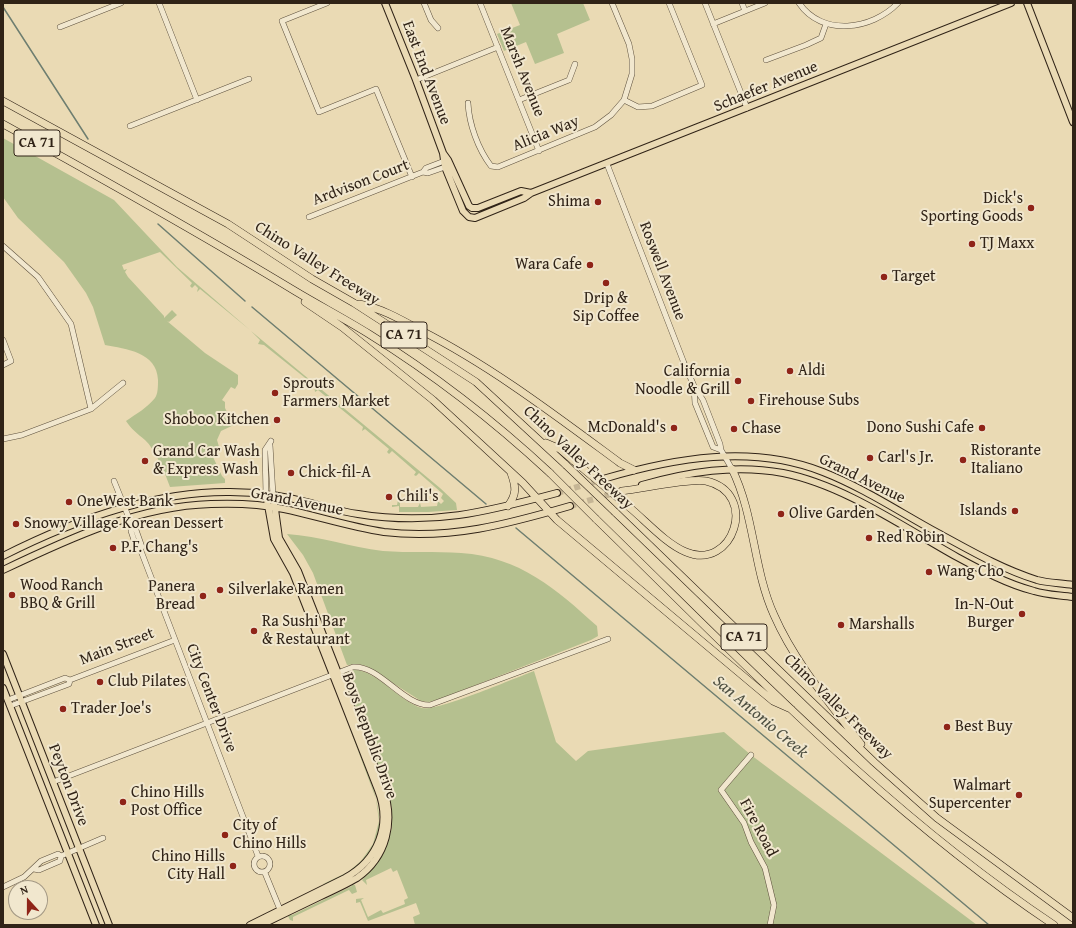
<!DOCTYPE html>
<style>
body{margin:0}
#map{position:relative;width:1076px;height:928px;overflow:hidden;background:#eadab4;font-family:"Gentium Book Plus",serif}
canvas{display:block}
.frame{position:absolute;inset:0;border:4px solid #302317;pointer-events:none}
.north{position:absolute;left:8px;top:880px;width:40px;height:40px;box-sizing:border-box;background:#f1e7ce;border:1px solid #a49985;border-radius:50%;rotate:339deg;font-size:11px;font-weight:700;line-height:16px;text-align:center;color:#302317}
.north::after{content:'';display:block;margin:auto;width:14px;height:18px;background:#8f2418;clip-path:polygon(50% 0,100% 100%,50% 72%,0 100%)}
</style>
<div id="map">
<canvas width="1076" height="928"></canvas>
<div class="frame"></div>
<div class="north">N</div>
</div>
<script>
const ctx = document.querySelector('canvas').getContext('2d');
ctx.lineJoin = 'round';
function paint(path, color) {
  ctx.fillStyle = color;
  ctx.fill(path, 'evenodd');
}
function stroke(path, color, width, dash) {
  ctx.strokeStyle = color;
  ctx.lineWidth = width;
  ctx.lineCap = dash ? 'butt' : 'round';
  ctx.setLineDash(dash || []);
  ctx.stroke(path);
}
function write(font, color, halo, rows, align = 'center') {
  ctx.font = font + ' "Gentium Book Plus",serif';
  ctx.lineWidth = 4;
  ctx.setLineDash([]);
  ctx.textBaseline = 'middle';
  ctx.strokeStyle = halo;
  ctx.fillStyle = color;
  for (const [text, x, y, turn = 0] of rows) {
    ctx.save();
    ctx.translate(x, y);
    ctx.rotate((+turn || 0) * Math.PI / 180);
    ctx.textAlign = isNaN(turn) ? turn : align;
    if (halo) ctx.strokeText(text, 0, 0);
    ctx.fillText(text, 0, 0);
    ctx.restore();
  }
}
paint(new Path2D(`
 M511 3H583L590 20 557 34 564 53 535 64 526 42 504 51 497 34 520 25Z
 M3 138 114 200 177 267 250 330 200 289 197 292 198 288 195 285 192 288 190 286 192 283 160 252 122 265 124 270 127 269 125 272 128 277 164 316V318L172 310 177 315 169 322 167 321 205 353 238 375V384L235 389 231 387 222 400 225 402V408L227 412 225 415 236 424 221 431 217 440 220 450 216 449 213 457 222 476 225 479V483L170 487C166 475 155 449 145 440 138 434 131 429 126 421 136 414 147 408 155 398 158 394 158 386 158 380 157 352 126 349 105 345L93 307 86 293 64 262 18 218 3 197Z
 M251 331 440 488 456 503 457 510 428 512H399V506L392 507V505H397L398 500H400V507H418L420 503 421 507 437 506 438 501 441 504 444 501 441 498 443 494 419 473 416 476 414 475 416 472 392 451 389 454 387 452 389 449 365 429 362 431 363 427 318 390 315 392 314 385 264 345 258 344 260 340Z
 M287 534C320 536 350 547 383 551 409 553 435 551 461 553 520 557 556 589 597 626L598 636 591 640 440 699 429 702 421 701 366 666 358 664 347 665 313 573 303 555Z
 M353 670C375 668 400 702 422 708 436 712 515 678 534 671L556 742 576 761 588 751 724 732 751 755 977 925H415L413 917 420 914 416 903 368 921 360 902 356 903V899L364 898 361 900 368 917 381 910 383 913 405 904 404 900 408 898 397 870 393 872 391 868 366 880 367 885 362 880 376 864 385 850 392 828V809L389 795 345 681 347 673Z
 M334 686C342 708 351 730 359 752 374 790 398 837 355 868 347 874 333 884 323 884L348 872 361 861 373 844 379 821 376 799Z
 M352 884 355 885 357 892 352 894 349 890 293 917V921L290 920 288 916 290 915H292L352 886Z`), '#b5c08f');
stroke(new Path2D(`
 M3 7 88 139
 M158 224 245 301
 M252 307 486 504
 M516 528 989 925`), '#6e7e70', 1.5);
stroke(new Path2D(`
 M557 493 600 480
 M570 506 618 492`), '#c5b595', 6, [6, 3]);
const minor = new Path2D(`
 M159 3 197 100
 M327 3 282 21 319 112 376 89 412 177
 M424 3 431 20 438 28
 M480 3 539 151
 M705 3 747 108
 M742 3 745 11
 M799 3C822 37 872 30 898 3
 M713 24 765 3
 M60 27 121 3
 M766 60 806 45 821 38 826 24
 M416 80 498 47
 M519 100 569 80 575 64
 M624 100 638 107 652 106 702 85 669 3
 M468 103C469 124 478 149 491 166L498 167 595 127 611 115 624 100 632 74V59L629 44 612 3
 M130 126 249 79
 M607 164 684 363 694 386 703 400 720 444 721 450 732 469
 M423 172 426 168 447 160
 M309 217 423 172 428 173 448 166
 M3 246 38 277 71 324 91 409
 M3 340 11 361 3 365
 M694 387 695 403 713 447 721 450
 M3 439 22 435 91 409 123 383
 M270 445 273 495
 M114 481 133 528 136 530 142 547 140 549
 M266 494 265 450 271 441
 M133 528 131 531 137 549 141 551 258 856
 M8 700 65 678 70 680
 M10 706 69 684 70 680 175 640
 M751 755 721 790 744 823 751 842 765 868 774 905 770 925
 M53 782 353 667C380 665 403 706 430 705L608 639
 M254 864a8 8 0 1 1 16 0a8 8 0 1 1-16 0Z
 M34 869 39 870 60 861 61 856
 M265 873 281 912
 M3 887 24 877 41 861 58 854 61 856 103 838`);
const major = new Path2D(`
 M385 3 416 80 443 153 445 167 463 211 469 217 475 218 524 198 531 193 1011 3
 M1027 3 1073 122
 M443 153 448 160 469 206 472 208H478L521 191 531 193
 M603 479C674 458 752 444 823 472 864 488 901 513 938 533 971 551 1002 569 1037 580 1048 583 1061 583 1073 585
 M642 485C688 472 735 464 783 473 844 485 903 527 957 557 981 570 1007 584 1034 591 1046 595 1060 595 1073 597
 M3 556C72 521 152 491 230 492 257 492 285 496 311 503 327 507 342 512 358 514 432 526 486 512 557 493
 M3 570C68 539 138 506 211 504 235 503 260 504 284 509 317 516 350 527 384 532 450 540 508 524 570 506
 M3 654 109 925
 M3 688 96 925
 M250 925 345 878C378 860 392 825 378 790L293 573 274 539 266 494
 M261 925C280 916 300 906 319 897 332 891 345 885 357 878 387 857 395 821 383 788L298 571 279 538 273 495`);
const highway = new Path2D(`
 M3 101 228 224 312 279 354 303 476 382 566 465
 M3 124C101 178 199 233 295 291 320 306 345 319 369 334 435 375 493 420 550 473
 M305 302 342 327 433 400 523 483 557 520 773 701 791 709
 M359 304C381 308 400 319 420 330 491 366 555 415 620 463L634 470
 M546 443 560 449 574 461
 M732 469C755 516 753 569 774 615 795 663 830 703 861 744
 M622 491C642 489 689 478 706 481 760 493 733 572 686 552 666 544 645 520 629 507
 M508 506C517 494 516 487 511 473
 M615 512 874 762 937 818 1073 918
 M596 519C742 661 884 812 1054 925`);
stroke(minor, '#5e513e', 6);
stroke(major, '#302317', 8);
stroke(highway, '#302317', 8);
stroke(minor, '#f1e7ce', 5);
stroke(major, '#eadab4', 6);
stroke(highway, '#eadab4', 7);
const highwayBridge = new Path2D(`
 M574 461 629 507
 M566 465 615 512
 M550 473 596 519`);
stroke(highwayBridge, '#302317', 8, []);
stroke(highwayBridge, '#eadab4', 7);
for (const [x, y, r, color] of [
 [598,202,4,"#8f2418"],
 [1031,208,4,"#8f2418"],
 [972,244,4,"#8f2418"],
 [590,265,4,"#8f2418"],
 [884,277,4,"#8f2418"],
 [606,283,4,"#8f2418"],
 [790,371,4,"#8f2418"],
 [738,381,4,"#8f2418"],
 [275,393,4,"#8f2418"],
 [751,401,4,"#8f2418"],
 [277,420,4,"#8f2418"],
 [674,428,4,"#8f2418"],
 [982,428,4,"#8f2418"],
 [734,429,4,"#8f2418"],
 [870,458,4,"#8f2418"],
 [963,460,4,"#8f2418"],
 [145,461,4,"#8f2418"],
 [291,473,4,"#8f2418"],
 [389,497,4,"#8f2418"],
 [69,502,4,"#8f2418"],
 [1015,511,4,"#8f2418"],
 [781,514,4,"#8f2418"],
 [16,524,4,"#8f2418"],
 [869,538,4,"#8f2418"],
 [113,548,4,"#8f2418"],
 [929,572,4,"#8f2418"],
 [220,590,4,"#8f2418"],
 [12,595,4,"#8f2418"],
 [203,596,4,"#8f2418"],
 [1022,614,4,"#8f2418"],
 [841,625,4,"#8f2418"],
 [254,631,4,"#8f2418"],
 [100,682,4,"#8f2418"],
 [63,709,4,"#8f2418"],
 [947,727,4,"#8f2418"],
 [1019,795,4,"#8f2418"],
 [123,802,4,"#8f2418"],
 [225,835,4,"#8f2418"],
 [233,866,4,"#8f2418"]
]) {
  const dot = new Path2D();
  dot.arc(x, y, r, 0, 2 * Math.PI);
  ctx.fillStyle = color;
  ctx.fill(dot);
  stroke(dot, '#f1e7ce', 1.5);
}
for (const [x, y, w] of [
 [37,143,46],
 [404,335,46],
 [744,637,46]
]) {
  const box = new Path2D();
  box.roundRect(x - w / 2, y - 13, w, 26, 3);
  ctx.fillStyle = '#f1e7ce';
  ctx.fill(box);
  stroke(box, '#302317', 1);
}
write('bold 15px', '#302317', null, [
 ["CA 71",37,143],
 ["CA 71",404,335],
 ["CA 71",744,637]
]);
write('16px', '#302317', '#f1e7ce', [
 ["Marsh Avenue",522,72,68],
 ["East End Avenue",426,73,69],
 ["Schaefer Avenue",766,87,-22],
 ["Alicia Way",546,134,-22],
 ["Ardvison Court",361,183,-21],
 ["Chino Valley Freeway",317,264,32],
 ["Roswell Avenue",662,271,69],
 ["Chino Valley Freeway",578,458,43],
 ["Grand Avenue",862,479,26],
 ["Grand Avenue",297,502,11],
 ["Main Street",117,647,-21],
 ["City Center Drive",211,698,69],
 ["Chino Valley Freeway",838,707,44],
 ["Boys Republic Drive",369,736,70],
 ["Peyton Drive",68,785,69],
 ["Fire Road",758,828,62]
]);
write('16px', '#302317', '#f1e7ce', [
 ["Dick's",1023,199,"right"],
 ["Sporting Goods",1023,217,"right"],
 ["Shima",590,202,"right"],
 ["TJ Maxx",980,244],
 ["Wara Cafe",582,265,"right"],
 ["Target",892,277],
 ["Drip &",606,299,"center"],
 ["Sip Coffee",606,317,"center"],
 ["Aldi",798,371],
 ["California",730,372,"right"],
 ["Noodle & Grill",730,390,"right"],
 ["Sprouts",283,384],
 ["Farmers Market",283,402],
 ["Firehouse Subs",759,401],
 ["Shoboo Kitchen",269,420,"right"],
 ["McDonald's",666,428,"right"],
 ["Dono Sushi Cafe",974,428,"right"],
 ["Chase",742,429],
 ["Ristorante",971,451],
 ["Italiano",971,469],
 ["Grand Car Wash",153,452],
 ["& Express Wash",153,470],
 ["Carl's Jr.",878,458],
 ["Chick-fil-A",299,473],
 ["Chili's",397,497],
 ["OneWest Bank",77,502],
 ["Islands",1007,511,"right"],
 ["Olive Garden",789,514],
 ["Snowy Village Korean Dessert",24,524],
 ["Red Robin",877,538],
 ["P.F. Chang's",121,548],
 ["Wang Cho",937,572],
 ["Wood Ranch",20,586],
 ["BBQ & Grill",20,604],
 ["Panera",195,587,"right"],
 ["Bread",195,605,"right"],
 ["Silverlake Ramen",228,590],
 ["In-N-Out",1014,605,"right"],
 ["Burger",1014,623,"right"],
 ["Ra Sushi Bar",262,622],
 ["& Restaurant",262,640],
 ["Marshalls",849,625],
 ["Club Pilates",108,682],
 ["Trader Joe's",71,709],
 ["Best Buy",955,727],
 ["Walmart",1011,786,"right"],
 ["Supercenter",1011,804,"right"],
 ["Chino Hills",131,793],
 ["Post Office",131,811],
 ["City of",233,826],
 ["Chino Hills",233,844],
 ["Chino Hills",225,857,"right"],
 ["City Hall",225,875,"right"]
], 'left');
write('italic 17px', '#4f5143', '#f1e7ce', [
 ["San Antonio Creek",760,717,40]
]);
</script>
